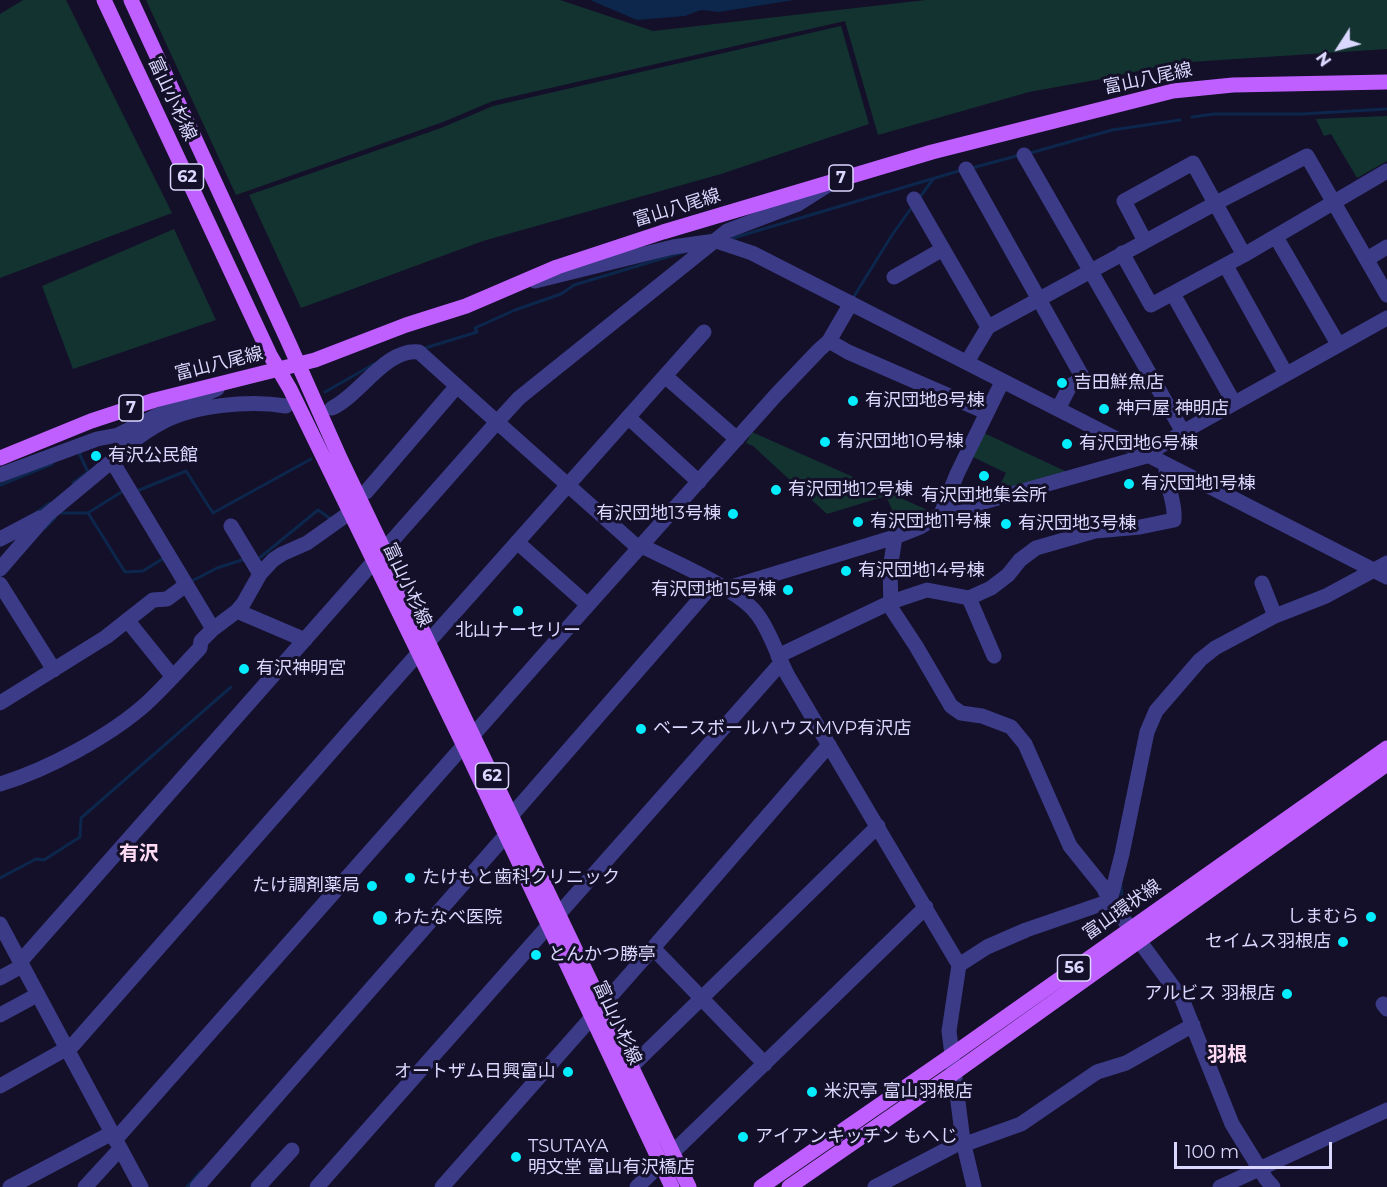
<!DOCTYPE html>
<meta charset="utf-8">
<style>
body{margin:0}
#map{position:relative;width:1387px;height:1187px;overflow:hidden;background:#141029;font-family:Montserrat,sans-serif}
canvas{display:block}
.north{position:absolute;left:1309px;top:18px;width:60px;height:60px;-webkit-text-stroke:4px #141029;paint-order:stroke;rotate:234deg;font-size:16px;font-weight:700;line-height:24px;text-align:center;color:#dbd8ff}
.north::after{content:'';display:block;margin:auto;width:21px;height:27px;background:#dbd8ff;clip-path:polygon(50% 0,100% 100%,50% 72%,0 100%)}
.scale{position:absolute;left:1174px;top:1142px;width:158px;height:27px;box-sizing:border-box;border:3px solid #dbd8ff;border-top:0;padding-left:8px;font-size:18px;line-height:21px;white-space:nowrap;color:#dbd8ff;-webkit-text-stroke:4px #141029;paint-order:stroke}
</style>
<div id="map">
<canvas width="1387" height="1187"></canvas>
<div class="north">N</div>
<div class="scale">100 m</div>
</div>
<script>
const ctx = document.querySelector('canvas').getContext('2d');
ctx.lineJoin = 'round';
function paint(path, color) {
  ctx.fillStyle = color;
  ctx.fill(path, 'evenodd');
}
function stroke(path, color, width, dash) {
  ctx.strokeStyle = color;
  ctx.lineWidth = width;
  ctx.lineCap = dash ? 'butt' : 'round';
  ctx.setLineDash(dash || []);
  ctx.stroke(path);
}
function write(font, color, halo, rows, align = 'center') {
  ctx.font = font + ' Montserrat,"Noto Sans JP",sans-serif';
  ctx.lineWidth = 6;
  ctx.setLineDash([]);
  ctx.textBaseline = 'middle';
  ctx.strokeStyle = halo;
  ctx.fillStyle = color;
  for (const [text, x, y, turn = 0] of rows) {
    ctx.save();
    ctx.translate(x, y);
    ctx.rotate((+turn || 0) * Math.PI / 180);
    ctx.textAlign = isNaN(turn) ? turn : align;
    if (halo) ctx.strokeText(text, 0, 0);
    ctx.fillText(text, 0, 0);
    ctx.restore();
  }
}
paint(new Path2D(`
 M23 0H66L172 213 0 278V14Z
 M146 0H560L653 31 926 0H1387V49L1175 63 1101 79 1029 92 878 135 845 21 493 101 443 122 236 195Z
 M841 26 869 124 721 174 483 241 301 308 249 195 441 128 493 106Z
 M1387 116V161L1357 178 1331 134 1324 136 1316 119Z
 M174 229 216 320 73 369 42 286Z
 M752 432 932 512 900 528 886 496 827 514 753 446 746 443Z
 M984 433 1067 472 997 491 1006 473 973 457Z`), '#133331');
paint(new Path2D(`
 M590 0H794L719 12 701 10 685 16 637 20Z`), '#0c264c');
stroke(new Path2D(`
 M1192 117 1214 114H1301L1387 109
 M1030 153 1112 130 1180 120
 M972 168 1020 155
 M920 197 934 178
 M733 238 962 170
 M853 298 892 235 912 207
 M422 349 477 332 475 328 515 310 561 294 574 285 684 252
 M325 392 374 364
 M73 483 88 472 79 453 81 452
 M0 485 52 464
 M137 491 186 471 213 513 311 459
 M37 512 50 503
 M60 513H88L123 491
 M88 513 125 572 143 571 164 558
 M45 528 55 518
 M257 560 318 510 331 519
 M190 582 217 568 245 559
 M0 878 36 859 44 860 80 837 81 818 231 687
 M1121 885 1123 908
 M187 1187 201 1171`), '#0c264c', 3);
stroke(new Path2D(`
 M1024 155 1183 432
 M966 169 1083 378 1070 386 1058 409
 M828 185 798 204 727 231 519 398 497 422 634 544 642 546C671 561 739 589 757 614 771 632 777 656 788 676L959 965 949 1031 963 1141 974 1187
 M914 199 988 327
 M1276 237 1338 344
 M1145 241 1124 201 1193 163 1244 255
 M1122 253 1151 305 1244 255 1387 171
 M1367 259 1387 247
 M1226 266 1286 374
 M894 277 943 249
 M535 281 673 247 701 243 716 241 752 253 1387 577
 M1173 294 1234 403
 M829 341 848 352 986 412
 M967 362 988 327 1216 203 1307 156 1387 295
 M665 376 737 439
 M628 417 699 482
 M125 447C136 439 147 430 159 424 192 405 249 400 286 406
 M112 461 213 629
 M0 475 97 439 118 435 158 415 217 389
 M366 492 457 386
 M941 514 957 474 1002 382
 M231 526 260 574
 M895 537 890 569 891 608 916 646 951 706 961 713 982 716 1011 727 1025 744 1070 846 1103 887 1110 901 1026 930 987 947 959 965
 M0 539 40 518
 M517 542 588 605
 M0 569 47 515 112 461 125 447 118 435
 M1262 583 1275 616
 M0 584 54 670
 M725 589 895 537 920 527 941 514 1150 455 1159 447 1183 432 1387 318
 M969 598 994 656
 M237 611 305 640
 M127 620 173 677
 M778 656 891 602 927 590 969 598 991 588 1008 575 1020 560 1036 548 1095 531 1140 527 1174 520C1176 501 1165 485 1166 466
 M0 703 106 637 153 600 167 599 186 585
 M0 784C47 770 112 735 148 702 166 685 183 666 200 648L201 641 213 629 237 611 243 604 260 574 273 560 282 554 307 543 345 516
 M511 816 714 583
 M0 924 141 1187
 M653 948 765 1064
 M20 962 497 422 419 352C387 347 359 396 332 408
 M0 978 22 966
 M1383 1004 1387 1009
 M0 1015 37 995
 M631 1067 878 826
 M0 1086 73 1045 375 702 704 332
 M115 1140 588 605 776 395 819 350 829 341 851 303
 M10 1187 112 1133
 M85 1187 120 1149
 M197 1187 506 835
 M258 1187 292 1150
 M317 1187 781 663
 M442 1187 653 948 829 745
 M637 1187 926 907
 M875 1187 963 1141 971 1142 1021 1124 1097 1072 1126 1063 1193 1025
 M1220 1187 1387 1110
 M1273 1187 1266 1179 1232 1124 1182 999 1110 901 1122 854 1147 732 1156 711 1200 660 1215 648 1275 616 1326 596 1387 563`), '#3c3b88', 15);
stroke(new Path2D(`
 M104 0 270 355 290 389 464 746 672 1187
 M131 0 288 341 340 458 689 1187
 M0 458 91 421 155 400 315 360 406 325 466 306 557 267 663 232 932 152 1173 91 1233 85 1387 82
 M761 1187 952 1055 1387 748
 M789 1187 954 1073 1387 764`), '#bf5fff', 15);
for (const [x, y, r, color] of [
 [1062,383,6,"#04edff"],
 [853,401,6,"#04edff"],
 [1104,409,6,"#04edff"],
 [825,442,6,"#04edff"],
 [1067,444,6,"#04edff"],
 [96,456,6,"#04edff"],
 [984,476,6,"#04edff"],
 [1129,484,6,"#04edff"],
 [776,490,6,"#04edff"],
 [733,514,6,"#04edff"],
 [858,522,6,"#04edff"],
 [1006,524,6,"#04edff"],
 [846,571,6,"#04edff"],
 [788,590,6,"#04edff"],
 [518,611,6,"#04edff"],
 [244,669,6,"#04edff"],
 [641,729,6,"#04edff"],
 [410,878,6,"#04edff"],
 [372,886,6,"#04edff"],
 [1371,917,6,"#04edff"],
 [380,918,8,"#04edff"],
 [1343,942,6,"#04edff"],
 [536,955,6,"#04edff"],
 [1287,994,6,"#04edff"],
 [568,1072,6,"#04edff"],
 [812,1092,6,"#04edff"],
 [743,1137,6,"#04edff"],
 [516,1157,6,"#04edff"]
]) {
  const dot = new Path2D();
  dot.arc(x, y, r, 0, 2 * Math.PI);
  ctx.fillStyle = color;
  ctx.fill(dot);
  stroke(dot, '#141029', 2);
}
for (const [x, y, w] of [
 [187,177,33],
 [841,178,24],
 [131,408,24],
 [492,776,33],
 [1074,968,33]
]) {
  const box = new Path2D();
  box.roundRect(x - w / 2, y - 13, w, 26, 4.5);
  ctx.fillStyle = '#141029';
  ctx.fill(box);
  stroke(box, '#dbd8ff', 1.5);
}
write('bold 16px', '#dbd8ff', null, [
 ["62",187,177],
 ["7",841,178],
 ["7",131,408],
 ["62",492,776],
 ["56",1074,968]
]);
write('18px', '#dbd8ff', '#141029', [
 ["富山八尾線",1148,79,-12],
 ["富山小杉線",172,99,65],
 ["富山八尾線",677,208,-17],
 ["富山八尾線",219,364,-14],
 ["富山小杉線",407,585,65],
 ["富山環状線",1122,910,-35],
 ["富山小杉線",617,1023,65]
]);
write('18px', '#dbd8ff', '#141029', [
 ["吉田鮮魚店",1074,383],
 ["有沢団地8号棟",865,401],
 ["神戸屋 神明店",1116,409],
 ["有沢団地10号棟",837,442],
 ["有沢団地6号棟",1079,444],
 ["有沢公民館",108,456],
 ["有沢団地1号棟",1141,484],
 ["有沢団地12号棟",788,490],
 ["有沢団地集会所",984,496,"center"],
 ["有沢団地13号棟",721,514,"right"],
 ["有沢団地11号棟",870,522],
 ["有沢団地3号棟",1018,524],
 ["有沢団地14号棟",858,571],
 ["有沢団地15号棟",776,590,"right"],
 ["北山ナーセリー",518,631,"center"],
 ["有沢神明宮",256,669],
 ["ベースボールハウスMVP有沢店",653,729],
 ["たけもと歯科クリニック",422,878],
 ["たけ調剤薬局",360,886,"right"],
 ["しまむら",1359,917,"right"],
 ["わたなべ医院",394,918],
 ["セイムス羽根店",1331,942,"right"],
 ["とんかつ勝亭",548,955],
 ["アルビス 羽根店",1275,994,"right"],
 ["オートザム日興富山",556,1072,"right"],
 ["米沢亭 富山羽根店",824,1092],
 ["アイアンキッチン もへじ",755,1137],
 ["TSUTAYA",528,1147],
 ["明文堂 富山有沢橋店",528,1168]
], 'left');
write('bold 20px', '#ffdaf3', '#141029', [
 ["有沢",139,854],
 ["羽根",1227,1055]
]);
</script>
